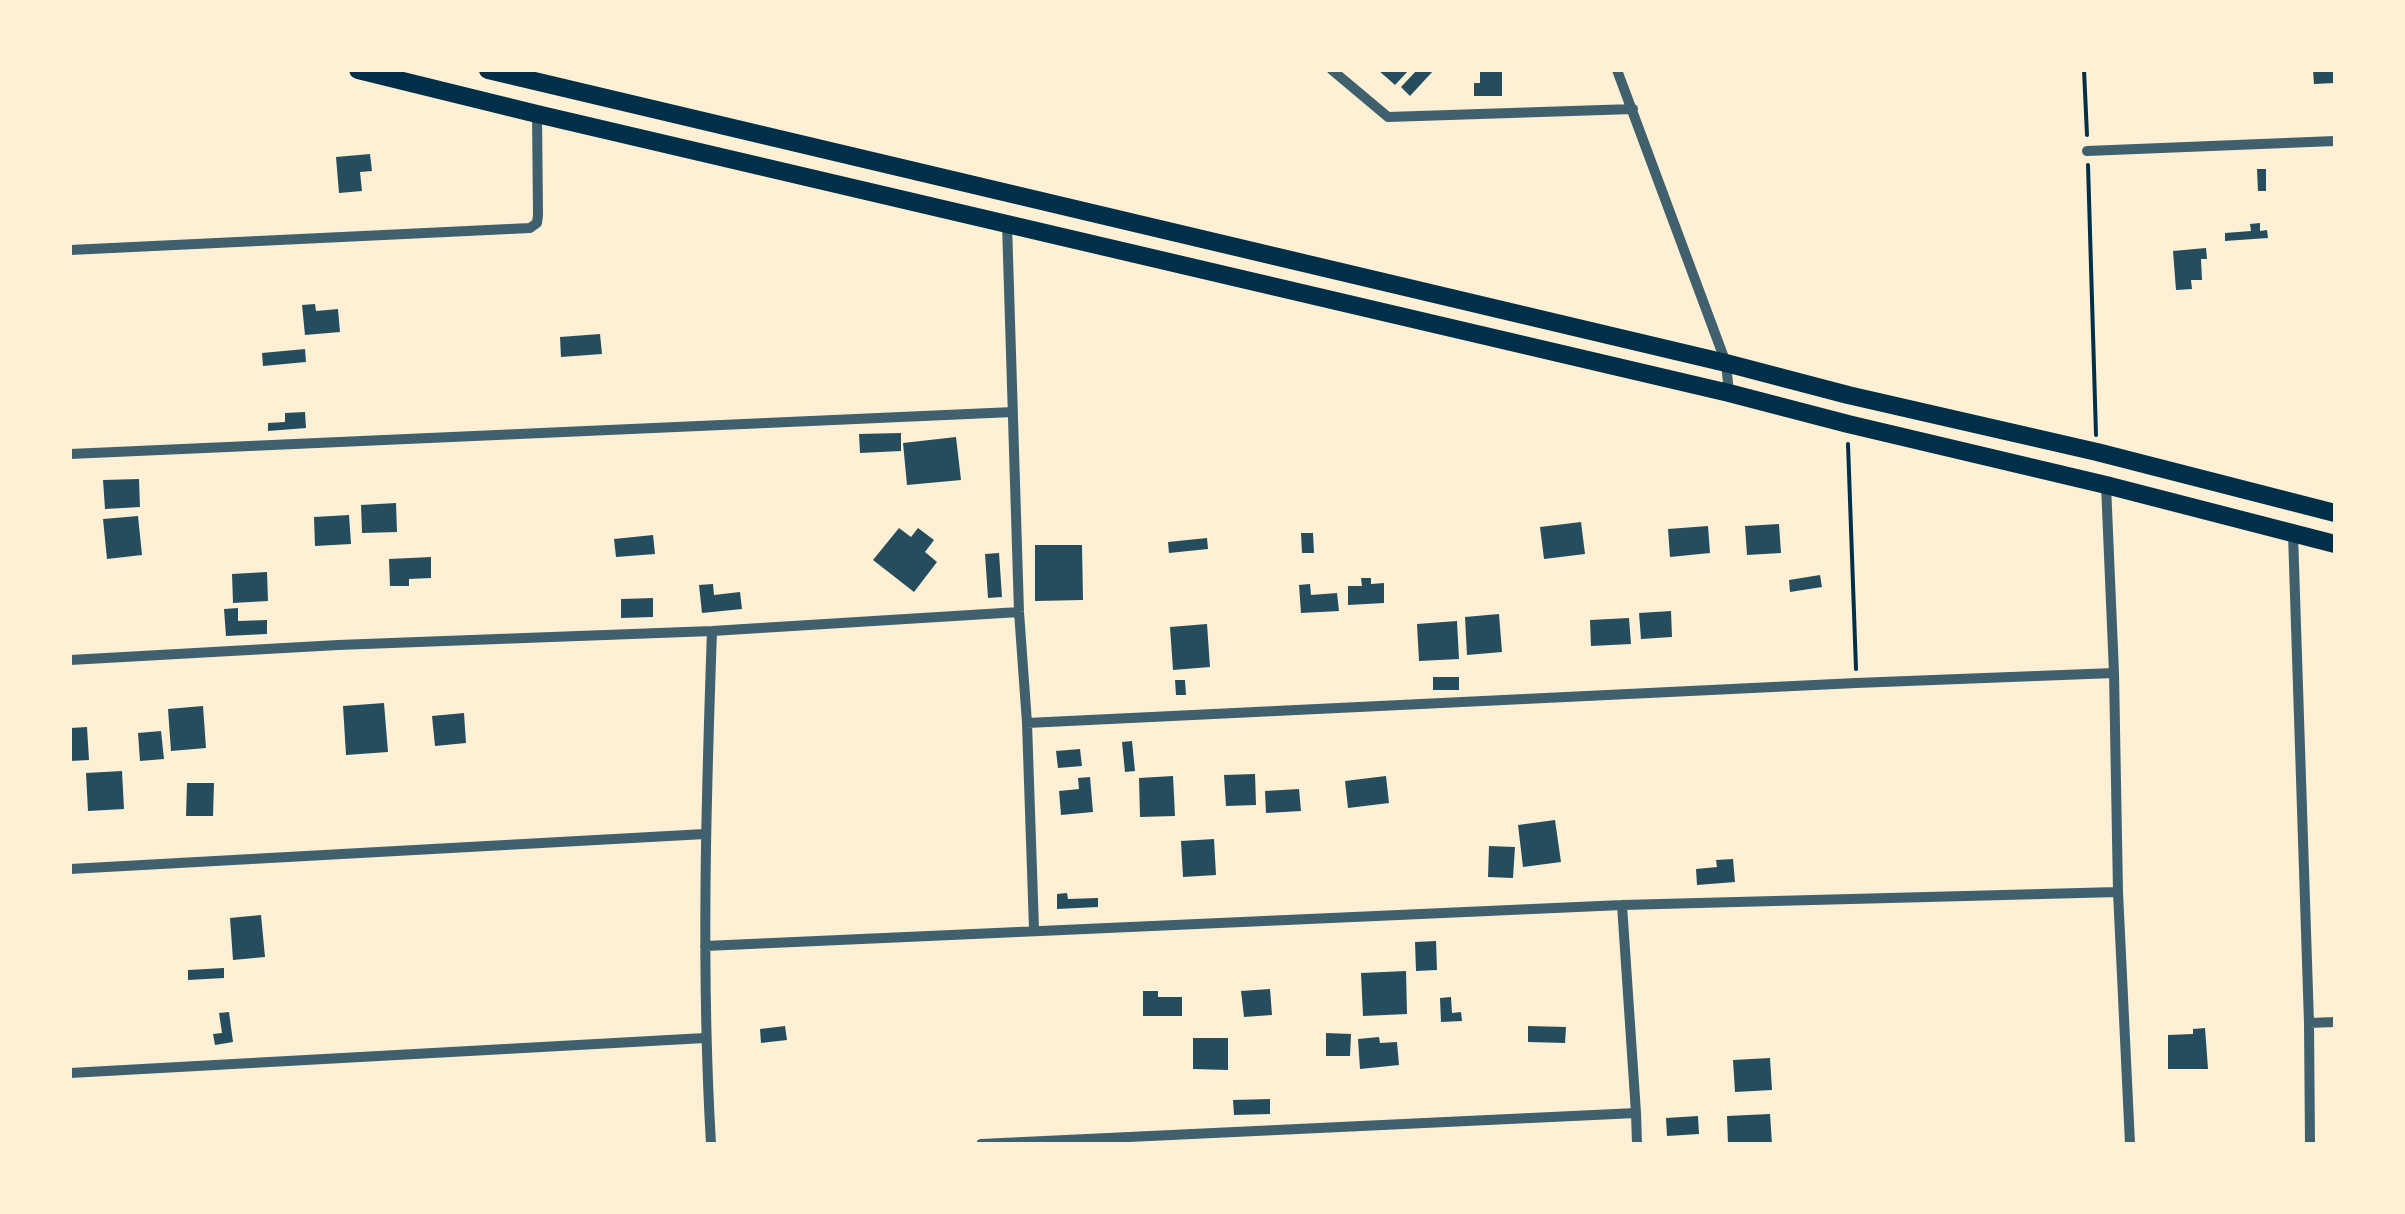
<!DOCTYPE html>
<style>
body{margin:0}
#map{position:relative;width:2405px;height:1214px;overflow:hidden;background:#fdf0d5;font-family:Mulish,sans-serif}
canvas{display:block}
.frame{position:absolute;inset:0;border:72px solid #fdf0d5;pointer-events:none}
</style>
<div id="map">
<canvas width="2405" height="1214"></canvas>
<div class="frame"></div>
</div>
<script>
const ctx = document.querySelector('canvas').getContext('2d');
ctx.lineJoin = 'round';
function paint(path, color) {
  ctx.fillStyle = color;
  ctx.fill(path, 'evenodd');
}
function stroke(path, color, width, dash) {
  ctx.strokeStyle = color;
  ctx.lineWidth = width;
  ctx.lineCap = dash ? 'butt' : 'round';
  ctx.setLineDash(dash || []);
  ctx.stroke(path);
}
paint(new Path2D(`
 M1378 70H1409L1395 85Z
 M1417 70H1434L1410 96 1401 87Z
 M1480 70H1502V96H1474V83H1480Z
 M2313 70H2335V83L2314 84Z
 M370 154 372 171 360 172 362 191 339 193 336 157Z
 M2257 169H2266V191H2258Z
 M2260 223V231L2267 230 2268 238 2225 241V233L2251 231 2250 224Z
 M2206 248 2207 259H2201L2202 280H2191L2192 289 2176 290 2173 251Z
 M315 304 316 311 338 309 340 332 305 335 302 305Z
 M600 334 602 354 561 357 560 337Z
 M305 349 306 362 263 366 262 353Z
 M305 412 306 428 268 431V423L285 422V413Z
 M901 433V451L860 453 859 434Z
 M956 437 961 480 907 485 903 443Z
 M139 479 140 507 105 509 103 480Z
 M396 503 397 532 362 533 361 505Z
 M349 515 351 544 315 546 314 517Z
 M138 516 142 555 107 559 103 519Z
 M1581 522 1585 554 1544 559 1540 527Z
 M1779 524 1781 553 1747 555 1745 526Z
 M1708 526 1710 553 1670 557 1668 529Z
 M899 528 911 537 918 528 934 540 925 552 937 562 914 592 873 560Z
 M1301 533H1313L1314 553H1302Z
 M653 535 655 554 616 557 614 539Z
 M1207 538 1208 549 1169 553 1168 542Z
 M1035 545H1082L1083 600 1035 601Z
 M999 553 1002 597 988 598 985 554Z
 M431 557V578L409 579V586H390L389 559Z
 M267 572 268 601 233 603 232 574Z
 M1820 575 1822 587 1790 592 1789 580Z
 M1361 578H1371V584L1384 583V603L1348 605V586H1362Z
 M713 584 714 595 740 592 742 609 702 613 699 585Z
 M1310 584 1311 595 1337 593 1339 611 1301 613 1299 585Z
 M653 598V617L621 618V599Z
 M238 608V621L267 620V634L226 636 224 609Z
 M1671 611 1672 637 1641 639 1639 613Z
 M1499 614 1502 652 1467 655 1465 617Z
 M1629 618 1631 644 1591 646 1590 620Z
 M1457 621 1459 659 1419 661 1417 624Z
 M1207 624 1210 667 1173 670 1170 627Z
 M1433 677H1459V690H1433Z
 M1175 680H1185L1186 695H1176Z
 M384 703 388 752 346 755 343 706Z
 M203 706 206 748 171 751 168 709Z
 M464 713 466 743 435 746 432 716Z
 M87 727 89 760 70 761V728Z
 M161 731 164 759 140 761 138 733Z
 M1132 741 1135 771 1125 772 1122 742Z
 M1080 749 1082 766 1058 768 1056 751Z
 M122 771 124 809 88 811 86 773Z
 M1255 774 1256 805 1226 806 1224 775Z
 M1173 776 1175 816 1140 817 1139 778Z
 M1386 776 1389 803 1348 808 1345 781Z
 M1090 777 1093 812 1061 815 1059 791 1079 789 1078 778Z
 M187 783H214L213 816H186Z
 M1299 789 1301 811 1266 813 1265 791Z
 M1555 820 1561 862 1523 867 1518 825Z
 M1214 839 1216 875 1183 877 1181 841Z
 M1489 846 1515 847 1513 878 1488 877Z
 M1733 859 1735 882 1697 885 1696 869 1717 867 1716 860Z
 M1067 893 1068 899 1098 898V907L1057 909V894Z
 M261 915 265 957 233 960 230 918Z
 M1436 941 1437 970 1416 971 1415 942Z
 M224 968V978L188 980V970Z
 M1406 971 1407 1014 1363 1016 1361 973Z
 M1270 989 1272 1015 1244 1017 1241 991Z
 M1143 991H1158V997H1182V1016H1143Z
 M1451 997 1452 1013 1461 1012 1462 1021 1441 1022 1440 998Z
 M229 1012 233 1042 215 1045 213 1034 222 1033 219 1013Z
 M785 1026 787 1040 761 1043 760 1029Z
 M1528 1026 1566 1027 1565 1043 1528 1042Z
 M2205 1028 2208 1069H2168V1035L2193 1034V1029Z
 M1326 1033 1351 1034 1350 1056H1326Z
 M1379 1037 1380 1043 1397 1042 1399 1065 1360 1069 1358 1039Z
 M1193 1038H1228V1070L1193 1069Z
 M1770 1058 1772 1090 1735 1092 1733 1060Z
 M1270 1099V1114L1234 1115 1233 1100Z
 M1770 1114 1772 1144H1728L1727 1116Z
 M1698 1116 1699 1134 1667 1136 1666 1118Z`), '#264d5e');
stroke(new Path2D(`
 M2084 70 2087 135
 M2088 165 2096 435
 M1848 444 1856 669`), '#003049', 4);
stroke(new Path2D(`
 M1332 70 1388 117 1633 109
 M1617 70 1726 363 1729 393
 M2087 151 2335 141
 M1007 224 1019 612 1027 723 1034 929
 M70 250 530 228 537 223 538 215 537 114
 M70 454 1013 412
 M2106 485 2114 673 2118 892 2130 1144
 M2293 534 2309 1023 2310 1144
 M70 660 338 645 712 631 1019 612
 M1027 723 1856 683 2114 673
 M70 869 705 834
 M705 946 1622 905 2118 892
 M2309 1023 2335 1022
 M70 1073 705 1038
 M1636 1113 1637 1144
 M711 1144C701 973 706 802 712 631
 M981 1144 1636 1113 1622 905`), '#3f606c', 10);
stroke(new Path2D(`
 M358 70 537 114 1729 393 1848 424 2106 485 2335 544
 M488 70 1726 363 1848 395 2097 452 2335 513`), '#003049', 18);
</script>
